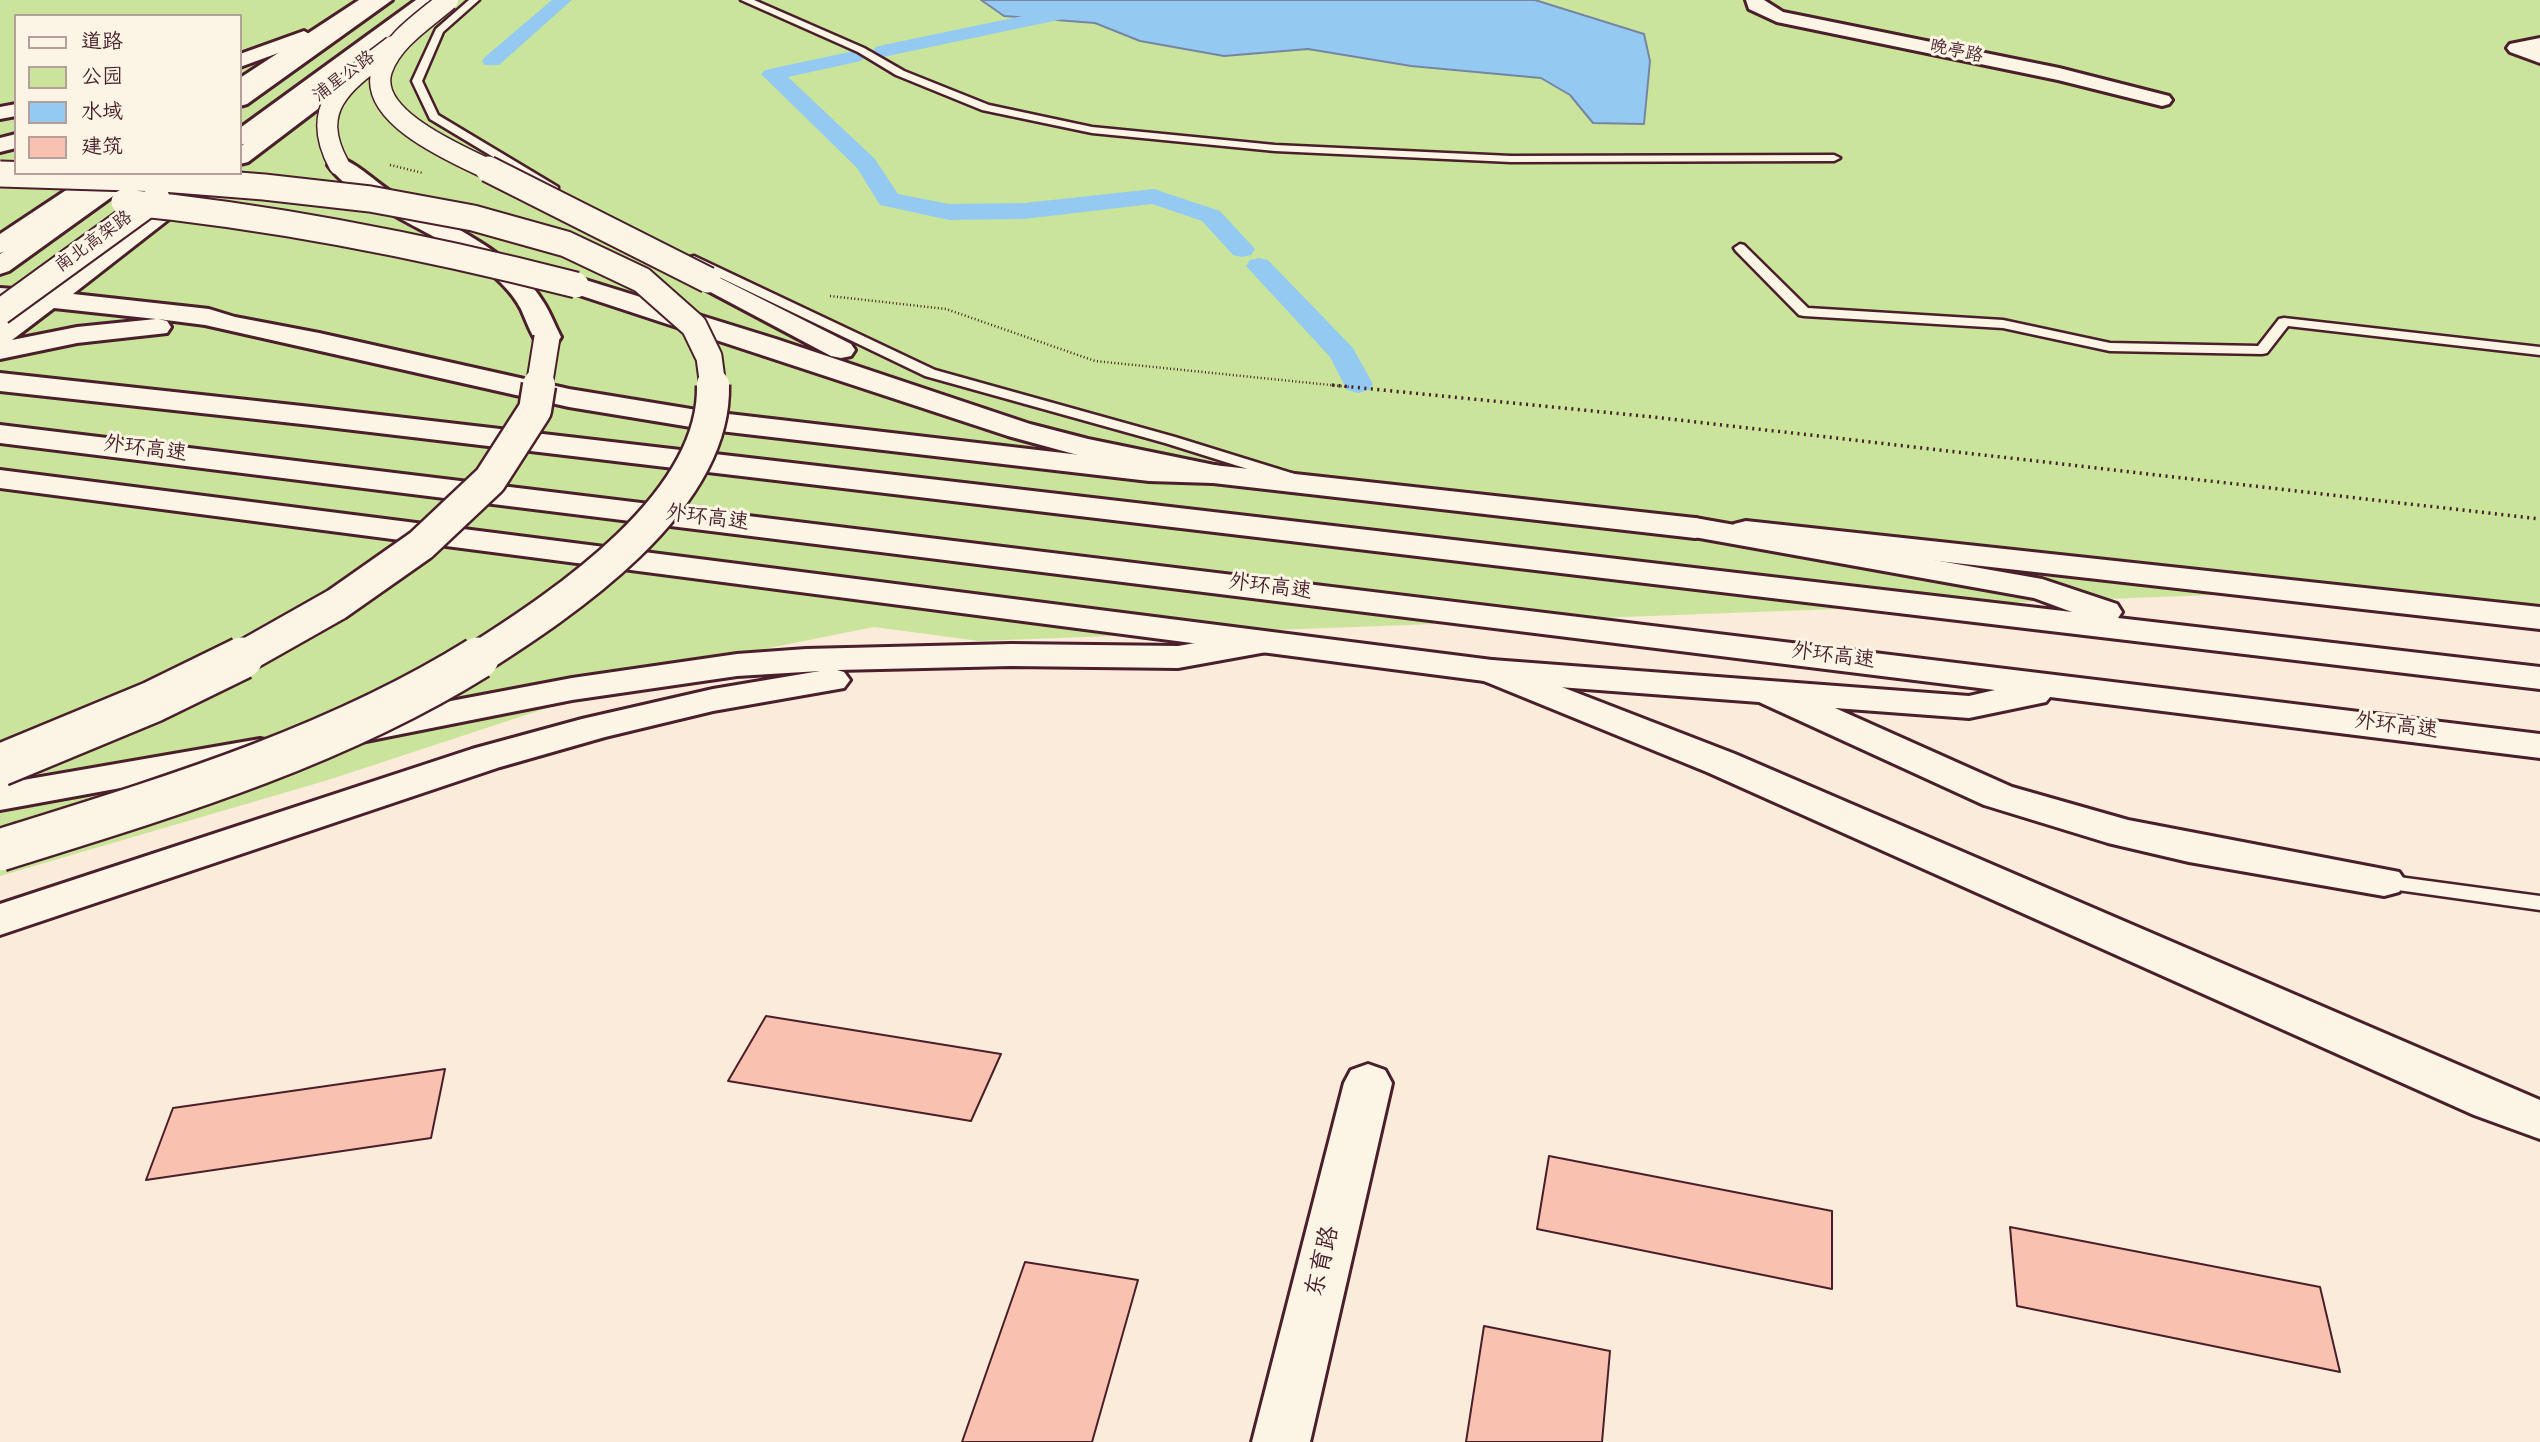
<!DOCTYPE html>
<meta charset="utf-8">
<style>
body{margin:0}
#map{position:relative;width:2540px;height:1442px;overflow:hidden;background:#fbebda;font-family:Kalam,"LXGW WenKai TC",sans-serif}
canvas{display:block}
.legend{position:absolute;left:14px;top:14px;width:228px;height:161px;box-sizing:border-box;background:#fcf5e5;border:2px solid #b59f9b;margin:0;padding:9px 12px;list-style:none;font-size:21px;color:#4a1f2b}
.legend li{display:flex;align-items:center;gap:14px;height:35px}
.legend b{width:35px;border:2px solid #b59f9b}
</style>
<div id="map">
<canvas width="2540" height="1442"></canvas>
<ul class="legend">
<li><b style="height:9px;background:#fcf5e5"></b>道路</li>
<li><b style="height:19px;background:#cae59b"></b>公园</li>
<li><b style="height:19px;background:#94caf2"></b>水域</li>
<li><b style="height:19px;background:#f9c1af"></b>建筑</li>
</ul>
</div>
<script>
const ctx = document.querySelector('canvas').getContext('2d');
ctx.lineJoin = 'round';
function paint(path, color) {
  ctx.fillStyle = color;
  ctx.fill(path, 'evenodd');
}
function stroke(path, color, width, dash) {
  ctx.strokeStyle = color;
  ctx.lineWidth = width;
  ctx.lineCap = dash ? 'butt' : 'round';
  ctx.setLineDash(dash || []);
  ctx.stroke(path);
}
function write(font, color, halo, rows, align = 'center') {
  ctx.font = font + ' Kalam,"LXGW WenKai TC",sans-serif';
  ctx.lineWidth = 6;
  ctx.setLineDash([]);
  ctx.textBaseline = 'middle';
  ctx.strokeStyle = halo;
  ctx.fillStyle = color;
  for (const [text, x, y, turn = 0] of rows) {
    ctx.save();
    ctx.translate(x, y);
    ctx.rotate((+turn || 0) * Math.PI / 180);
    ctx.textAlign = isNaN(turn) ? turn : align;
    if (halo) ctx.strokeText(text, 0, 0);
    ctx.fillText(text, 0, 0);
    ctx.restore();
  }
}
paint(new Path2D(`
 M0 0H2540V607L2374 589 979 641 874 627 669 668 328 780 0 876ZM16 16H240V173H16Z`), '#cae59b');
const water = new Path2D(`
 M981 0H1535L1644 34 1650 61 1644 124 1593 123 1570 95 1541 78 1411 66 1308 49 1224 56 1140 41 1095 23 1004 16Z`);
paint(water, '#94caf2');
stroke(water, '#7686a2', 2);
paint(new Path2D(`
 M552 0H572L499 65H485L482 61 485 57Z
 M1061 8 1071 14 1068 18 883 57 876 55 873 51 876 47 883 45Z
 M854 51 861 53 864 57 861 61 788 77 875 159 898 194 949 204 1024 203 1154 189 1220 211 1255 249 1251 255 1242 257 1233 255 1202 221 1152 204 1024 219 949 220 880 205 857 168 761 74 765 70Z
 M1259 258 1268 260 1353 348 1373 384 1369 390 1358 393 1347 390 1330 357 1246 266 1250 260Z`), '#94caf2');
const building = new Path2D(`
 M766 1016 1001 1054 971 1121 728 1081Z
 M445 1069 431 1138 146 1180 173 1108Z
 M1549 1156 1832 1211V1289L1537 1229Z
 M2010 1227 2320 1287 2340 1372 2017 1306Z
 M1025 1262 1138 1280 1092 1442H962Z
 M1484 1326 1610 1351 1602 1442H1466Z`);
paint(building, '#f9c1af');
stroke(building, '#4a1f2b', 2);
const lane = new Path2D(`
 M469 0H479L443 32 422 81 438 115 558 187V191H550L430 119 412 81 436 29Z
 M741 0H754L864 48 904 71 989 105 1092 127 1275 145 1511 156 1834 155 1840 158 1834 161 1511 162 1275 151 1092 133 982 110 896 75 858 52Z
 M1740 244 1744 245 1808 308 2003 320 2110 343 2258 346 2279 319 2284 318 2540 347V355L2288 326 2267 353 2262 354 2110 351 2003 328 1804 316 1799 315 1736 251 1734 248Z
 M694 256 935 370 1175 437 1301 476 1303 479 1295 484 1289 482 1165 443 925 376 690 263V257Z
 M2384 875 2540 896V910L2376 887 2373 882 2376 877Z`);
const street = new Path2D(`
 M2540 38V63L2510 52 2507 48 2510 44Z
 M1368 1064 1385 1070 1392 1083 1310 1442H1252L1344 1083 1351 1070Z`);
const secondary = new Path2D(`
 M1746 0H1764L1783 12 2059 68 2169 96 2172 100 2169 104 2162 106 2058 80 1777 22 1749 9Z
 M1746 521 2540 607V629L1734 538 1729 531 1734 524Z
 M1492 660 1735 754 2540 1100V1139L2474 1115 1707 772 1479 679 1473 671 1479 663Z`);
const primary = new Path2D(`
 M359 0H380L247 91 240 93V78Z
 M370 54 377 56 380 60 377 64 248 162 240 164V147L363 56Z
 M92 173H119L9 250 0 253V234Z
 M202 173H228L73 294 209 309 235 317 319 333 569 389 703 411 1149 463 1213 465 1695 518 1707 521 1712 528 1707 535 1695 538 1213 483 1149 481 703 429 569 407 205 325 158 319 167 321 171 327 167 333 77 343 0 359V323L23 306 0 304V288L42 291ZM54 308 156 319 77 327 12 340Z
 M0 470 1492 660 1505 663 1511 671 1505 679 1492 682 0 488Z`);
const highway = new Path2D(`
 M371 0H392L247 104 240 106V91Z
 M416 0H437L248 143 240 145V128Z
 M304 31 314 37 311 41 240 67V54Z
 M16 104V116L0 119V107Z
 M16 134V148L0 152V138Z
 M339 158C358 163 376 183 393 193 446 225 510 248 544 303 551 314 555 326 561 337L557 343 547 345 537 343C530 332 526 320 521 309 511 290 493 274 476 262 437 233 354 203 328 165L331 160Z
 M118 173H145L9 271 0 274V254Z
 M708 272 851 344 855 350 851 356 841 358 831 356 699 286 695 280 699 274Z
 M576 277 776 339 1030 424 1088 439 1224 467 1229 474 1224 481 1213 483 1085 457 1008 436 567 291 563 285 567 279Z
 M0 373 311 407 2072 612 2034 598 1683 535 1678 528 1683 521 1695 518 2042 579 2117 604 2122 612 2118 618 2540 667V689L311 425 0 391Z
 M0 425 2540 734V758L2050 697 2046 702 1969 718 1835 708 2012 787 2128 820 2399 872 2406 882 2399 892 2384 896 2189 862 2108 843 1984 805 1759 702 1492 682 1479 679 1473 671 1479 663 1492 660 1969 696 1995 690 0 443Z
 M1259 632 1272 635 1277 643 1272 651 1178 668 1011 666 837 670 844 672 850 680 844 688 713 711 605 737 500 767 0 935V904L472 749 582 719 713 689 820 671 737 676 572 700 356 743 342 739 337 731 342 723 356 719 572 678 737 654 806 649 1011 644 1178 646Z
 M260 739 274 742 280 751 274 760 0 810V784Z`);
stroke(lane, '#4a1f2b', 5);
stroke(street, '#4a1f2b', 6);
stroke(secondary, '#4a1f2b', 6);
stroke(primary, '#4a1f2b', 6);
stroke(highway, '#4a1f2b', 6);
stroke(new Path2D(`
 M390 165 423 173
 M830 296 946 309 1095 361 1350 387`), '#4a1f2b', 2.5, [1, 2.5]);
stroke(new Path2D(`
 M1332 385 1653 417 2540 519`), '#4a1f2b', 3.5, [2, 4.5]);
paint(lane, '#fcf5e5');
paint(street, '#fcf5e5');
paint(secondary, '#fcf5e5');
paint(primary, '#fcf5e5');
paint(highway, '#fcf5e5');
const highwayBridgeFar3 = new Path2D(`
 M448 0C426 19 392 40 382 70 366 117 459 155 492 171
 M339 165C306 105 348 80 393 46`);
const highwayBridgeFar2 = new Path2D(`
 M488 169 708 280
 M0 174 163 179 264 187 370 199 473 218 566 244 642 280 694 326 709 357 713 387
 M124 202C277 217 427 247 576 285
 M0 312 157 198
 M539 387 547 337`);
const highwayBridgeFar1 = new Path2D(`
 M238 660 337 604 421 545 490 480 535 410 539 385
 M475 660C563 604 716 503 713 385`);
const highwayBridge = new Path2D(`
 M0 765 152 702 242 658
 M0 850C163 799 332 749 478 658`);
stroke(highwayBridgeFar3, '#4a1f2b', 23, []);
stroke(highwayBridgeFar2, '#4a1f2b', 29, []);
stroke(highwayBridgeFar1, '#4a1f2b', 37, []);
stroke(highwayBridge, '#4a1f2b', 46, []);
stroke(highwayBridgeFar3, '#fcf5e5', 20);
stroke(highwayBridgeFar2, '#fcf5e5', 25);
stroke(highwayBridgeFar1, '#fcf5e5', 32);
stroke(highwayBridge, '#fcf5e5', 41);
write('18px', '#4a1f2b', '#fcf5e5', [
 ["晚亭路",1956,53,12],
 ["浦星公路",345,78,-37],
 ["南北高架路",95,243,-36]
]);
write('21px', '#4a1f2b', '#fcf5e5', [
 ["外环高速",145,451,7],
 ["外环高速",707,520,7],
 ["外环高速",1270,589,7],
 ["外环高速",1833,658,7],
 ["外环高速",2396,728,7]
]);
write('24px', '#4a1f2b', '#fcf5e5', [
 ["东育路",1325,1262,-76]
]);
</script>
